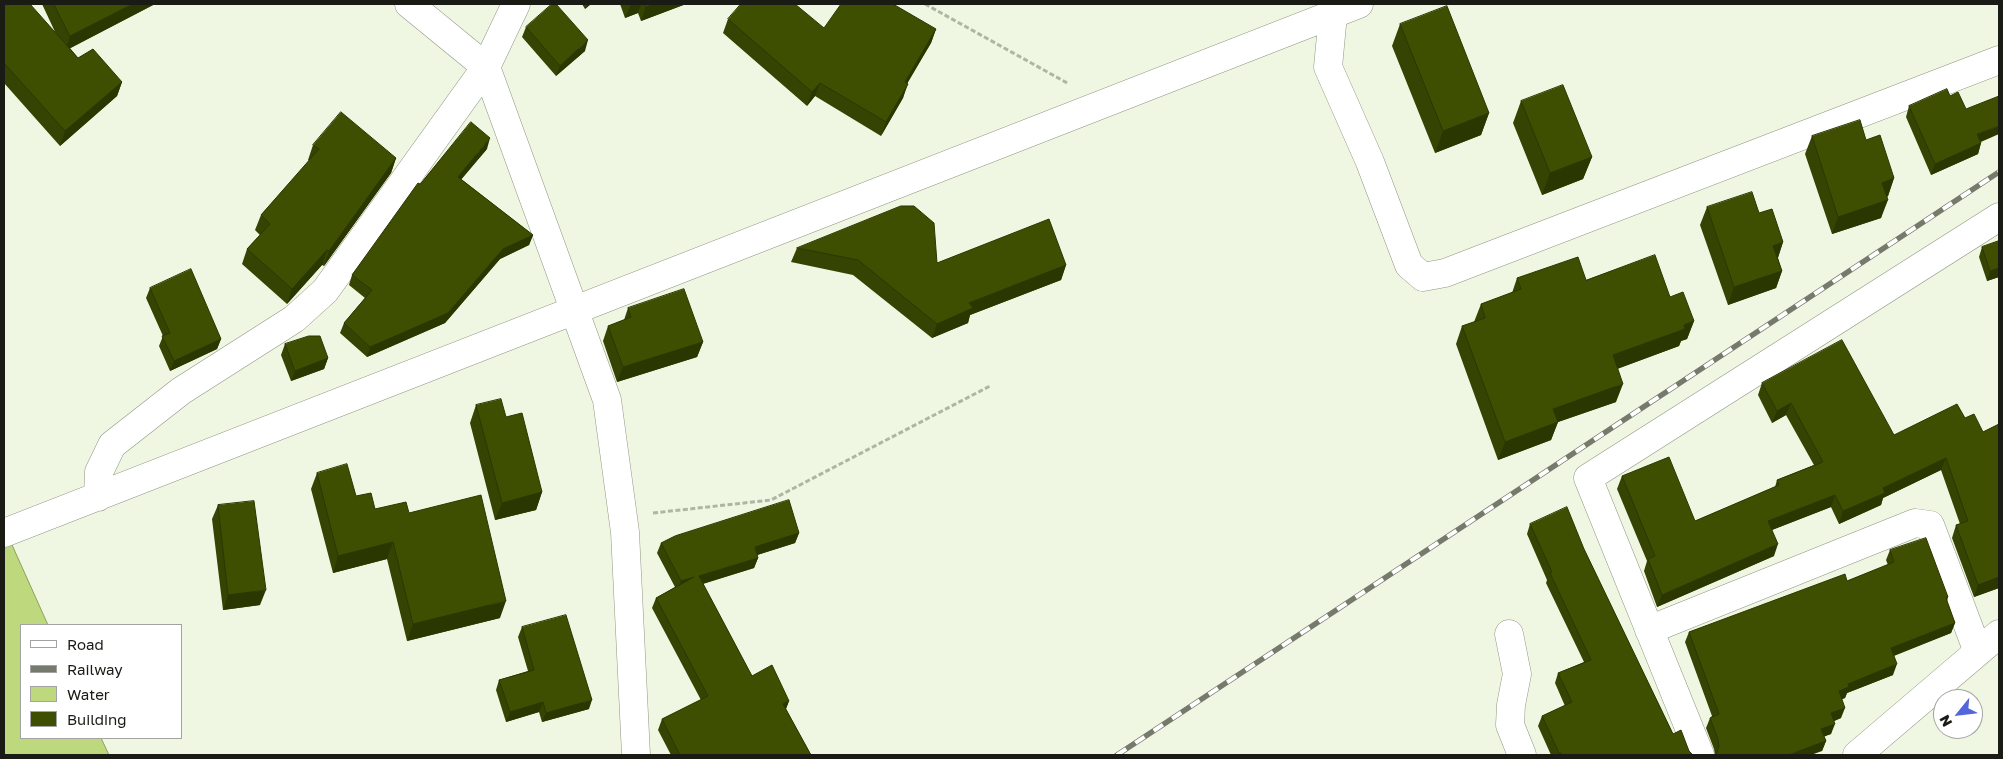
<!DOCTYPE html>
<style>
body{margin:0}
#map{position:relative;width:2003px;height:759px;overflow:hidden;background:#eff7e2;font-family:"Golos Text",sans-serif}
canvas{display:block}
.frame{position:absolute;inset:0;border:5px solid #191b14;pointer-events:none}
.legend{position:absolute;left:20px;top:624px;width:162px;height:115px;box-sizing:border-box;background:#fff;border:1px solid #a3a4a1;margin:0;padding:6px 9px;list-style:none;font-size:15px;color:#191b14}
.legend li{display:flex;align-items:center;gap:10px;height:25px}
.legend b{width:25px;border:1px solid #a3a4a1}
.north{position:absolute;left:1933px;top:689px;width:50px;height:50px;box-sizing:border-box;background:#fff;border:1px solid #a3a4a1;border-radius:50%;rotate:241deg;font-size:14px;font-weight:700;line-height:20px;text-align:center;color:#191b14}
.north::after{content:'';display:block;margin:auto;width:18px;height:22px;background:#56d;clip-path:polygon(50% 0,100% 100%,50% 72%,0 100%)}
</style>
<div id="map">
<canvas width="2003" height="759"></canvas>
<div class="frame"></div>
<ul class="legend">
<li><b style="height:6px;background:#fff"></b>Road</li>
<li><b style="height:6px;background:#767a6d"></b>Railway</li>
<li><b style="height:14px;background:#bdd87d"></b>Water</li>
<li><b style="height:14px;background:#3e4f02"></b>Building</li>
</ul>
<div class="north">N</div>
</div>
<script>
const ctx = document.querySelector('canvas').getContext('2d');
ctx.lineJoin = 'round';
function paint(path, color) {
  ctx.fillStyle = color;
  ctx.fill(path, 'evenodd');
}
function stroke(path, color, width, dash) {
  ctx.strokeStyle = color;
  ctx.lineWidth = width;
  ctx.lineCap = dash ? 'butt' : 'round';
  ctx.setLineDash(dash || []);
  ctx.stroke(path);
}
const water = new Path2D(`
 M4 527 48 625H21V738H101L109 755H4Z`);
paint(water, '#bdd87d');
stroke(water, '#8c9f5e', 1);
const minor = new Path2D(`
 M409 4 486 67 607 400 625 532 636 755
 M1334 4 1328 67 1370 162 1409 265 1423 277 1445 273 1999 60
 M98 497 99 472 112 445 181 391 294 319 325 291 486 67 516 4
 M4 533 1359 4
 M1649 630 1915 523 1930 525 1978 652
 M1509 634 1517 674 1511 705 1510 725 1522 755
 M1700 755 1588 478 1999 217
 M1857 755 1999 634`);
stroke(minor, '#8f9682', 29);
stroke(new Path2D(`
 M925 4 1069 84
 M653 513 771 500 990 386`), '#aeb5a4', 3, [5, 2.5]);
stroke(minor, '#fff', 28);
const rail = new Path2D(`
 M1117 755 1999 172`);
stroke(rail, '#767a6d', 5.5);
stroke(rail, '#fff', 4, [11]);
paint(new Path2D(`
 M4 4 56 34 42 4H155L70 48 78 58 122 82 117 96 60 146 4 83Z
 M582 4H591L585 9Z
 M620 4H686L641 21 638 13 625 18Z
 M728 19 824 28 936 29 931 43 907 83 903 98 881 136 815 96 807 106 723 33Z
 M1400 24 1489 113 1481 135 1435 153 1392 46Z
 M526 27 585 51 556 76 522 37Z
 M1950 96 1981 143 1978 154 1931 175 1906 117 1909 106Z
 M1521 101 1592 157 1583 179 1542 195 1513 123Z
 M1812 136 1866 140 1894 178 1888 196 1887 197 1881 218 1832 234 1805 154Z
 M313 145 396 158 391 173 324 266 322 265 287 304 242 264 247 249 260 235 255 230 261 215 309 161 308 160Z
 M487 149 461 179 533 235 529 245 500 259 445 323 367 357 340 333 344 323 365 298 349 285 352 275 420 184Z
 M1707 207 1759 213 1783 242 1778 258 1782 271 1776 288 1728 305 1700 225Z
 M1999 241V277L1987 281 1979 257 1982 247Z
 M797 248 937 263 1066 265 1061 280 970 315 968 323 932 338 853 275 791 262Z
 M1517 278 1586 280 1670 297 1694 321 1687 339 1681 341 1679 346 1617 369 1616 402 1558 422 1551 440 1498 460 1456 344 1462 326 1474 322 1481 304 1512 293Z
 M150 288 221 339 217 349 170 371 159 346 163 336 146 298Z
 M628 308 703 342 697 357 617 382 603 341 608 326 624 320Z
 M285 344 328 358 324 369 291 381 281 355Z
 M1762 383 1894 435 1965 418 1983 432 1999 424V588L1974 597 1952 538 1956 525 1960 524 1941 470 1883 498 1881 505 1839 524 1831 507 1772 530 1774 556 1657 607 1644 571 1647 561 1617 489 1622 476 1695 521 1775 487 1777 480 1814 465 1786 415 1772 423 1758 395Z
 M476 405 506 417 542 492 536 510 495 520 470 423Z
 M317 473 375 509 409 513 500 618 407 641 387 559 333 573 311 489Z
 M218 505 260 605 223 610 212 519Z
 M1530 524 1584 549 1673 734 1693 755H1551L1538 726 1542 716 1565 706 1555 683 1558 673 1584 662 1546 583 1547 580 1527 534Z
 M799 533 795 543 757 555 758 558 754 568 703 584 752 676 789 701 786 709 811 755H671L658 730 662 719 701 700 652 608 656 598 675 587 657 553 661 543Z
 M1890 550 1948 597 1947 602 1955 623 1951 633 1894 656 1893 675 1847 693 1845 698 1842 699 1841 718 1834 721 1831 734 1824 736 1826 741 1822 751 1715 755 1714 749 1706 728 1710 718 1712 716 1685 642 1689 632 1847 581 1888 565 1886 560Z
 M522 627 589 709 542 722 539 712 506 722 496 690 499 680 528 671 518 637Z`), '#354402');
paint(new Path2D(`
 M133 4H155L65 51 70 36Z
 M587 4H591L585 9Z
 M631 4H641L638 13 625 18Z
 M654 4H686L641 21 646 7Z
 M936 29 931 43 900 96 905 82Z
 M588 40 585 51 556 76 560 66Z
 M122 82 117 96 60 146 65 131Z
 M820 83 815 96 807 106 812 92Z
 M908 84 903 98 881 136 886 122Z
 M1489 113 1481 135 1435 153 1443 131Z
 M1999 126V134L1974 145 1977 134Z
 M490 138 487 149 455 187 458 177Z
 M1981 143 1978 154 1931 175 1935 164Z
 M1592 157 1583 179 1542 195 1550 173Z
 M396 158 391 173 324 266 329 251Z
 M1894 178 1888 196 1875 201 1882 183Z
 M1888 200 1881 218 1832 234 1838 217Z
 M533 235 529 245 500 259 445 323 367 357 370 347 503 249Z
 M1783 242 1777 260 1773 246Z
 M327 250 322 265 287 304 292 289Z
 M1066 265 1061 280 970 315 968 323 932 338 937 324 969 303Z
 M1999 268V277L1987 281 1990 271Z
 M1782 271 1776 288 1728 305 1734 287Z
 M1694 321 1687 339 1681 341 1679 346 1606 373 1613 355Z
 M221 339 217 349 170 371 174 361Z
 M703 342 697 357 617 382 623 367Z
 M328 358 324 369 291 381 295 371Z
 M1623 384 1616 402 1558 422 1551 440 1498 460 1505 442 1553 409Z
 M1791 403 1786 415 1772 423 1777 411Z
 M1946 458 1941 470 1883 498 1881 505 1839 524 1843 511 1883 488Z
 M542 492 536 510 495 520 502 503Z
 M1835 495 1831 507 1764 533 1768 521Z
 M799 533 795 543 751 557 755 547Z
 M393 542 387 559 333 573 338 556Z
 M1778 544 1774 556 1657 607 1662 595Z
 M758 558 754 568 695 586 699 576Z
 M694 577 677 591 681 581Z
 M1999 577V588L1974 597 1978 585Z
 M266 590 260 605 223 610 228 595Z
 M506 601 500 618 407 641 413 624Z
 M1955 623 1951 633 1887 658 1891 648Z
 M1897 664 1893 675 1847 693 1845 698 1835 702 1839 691 1848 684Z
 M592 700 589 709 542 722 546 713Z
 M789 701 785 711 783 704Z
 M543 702 539 712 506 722 510 712Z
 M1845 708 1841 718 1827 724 1831 713Z
 M1835 724 1831 734 1818 739 1821 729Z
 M1826 741 1822 751 1811 755H1788Z`), '#2b3701');
const building = new Path2D(`
 M4 4H30L78 58 93 49 122 82 65 131 4 63Z
 M54 4H133L70 36Z
 M552 4H556L588 40 560 66 526 27Z
 M645 4H654L646 7Z
 M741 4H795L824 28 841 4H893L936 29 905 82 908 84 886 122 820 83 812 92 728 19Z
 M1447 6 1489 113 1443 131 1400 24Z
 M1563 85 1592 157 1550 173 1521 101Z
 M1947 89 1950 96 1958 92 1966 109 1999 96V126L1977 134 1981 143 1935 164 1909 106Z
 M341 112 396 158 329 251 327 250 292 289 247 249 270 224 261 215 319 149 313 145Z
 M1860 120 1866 140 1880 135 1894 178 1882 183 1888 200 1838 217 1812 136Z
 M471 122 490 138 458 177 533 235 503 249 448 313 370 347 344 323 372 290 352 275 418 183 420 184Z
 M1752 192 1759 213 1772 209 1783 242 1773 246 1782 271 1734 287 1707 207Z
 M901 206H914L934 223 937 263 1049 219 1066 265 969 303 973 308 937 324 858 260 797 248Z
 M1999 241V268L1990 271 1982 247Z
 M1655 255 1670 297 1683 292 1694 321 1684 325 1685 329 1613 355 1623 384 1553 409 1558 422 1505 442 1462 326 1485 318 1481 304 1521 289 1517 278 1578 257 1586 280Z
 M191 269 221 339 174 361 162 336 170 333 150 288Z
 M684 289 703 342 623 367 608 326 631 317 628 308Z
 M309 336H320L328 358 295 371 285 344Z
 M1842 340 1894 435 1957 404 1965 418 1974 414 1983 432 1999 424V577L1978 585 1956 525 1968 521 1946 458 1883 488 1885 493 1843 511 1835 495 1768 521 1778 544 1662 595 1648 559 1655 556 1622 476 1669 457 1695 521 1779 485 1777 480 1823 462 1791 403 1777 411 1762 383Z
 M501 399 506 417 522 413 542 492 502 503 476 405Z
 M347 464 356 496 371 493 375 509 406 502 409 513 481 495 506 601 413 624 393 542 338 556 317 473Z
 M789 500 799 533 755 547 758 558 699 576 752 676 772 665 789 701 783 704 811 755H680L662 719 708 696 656 598 694 577 681 581 661 543 675 536Z
 M254 501 266 590 228 595 218 505Z
 M1567 507 1584 549 1673 734 1681 730 1689 751 1693 755H1562L1561 753H1559L1542 716 1572 702 1558 673 1591 660 1550 573 1552 572 1530 524Z
 M1926 538 1948 597 1946 598 1955 623 1891 648 1897 664 1848 684 1849 687 1839 691 1845 708 1831 713 1835 724 1821 729 1826 741 1788 755H1715L1716 754 1719 747 1718 739 1710 718 1719 714 1689 632 1845 574 1847 581 1894 562 1890 550Z
 M566 615 592 700 546 713 543 702 510 712 499 680 534 670 522 627Z`);
paint(building, '#3e4f02');
stroke(building, '#2b3701', 1);
</script>
